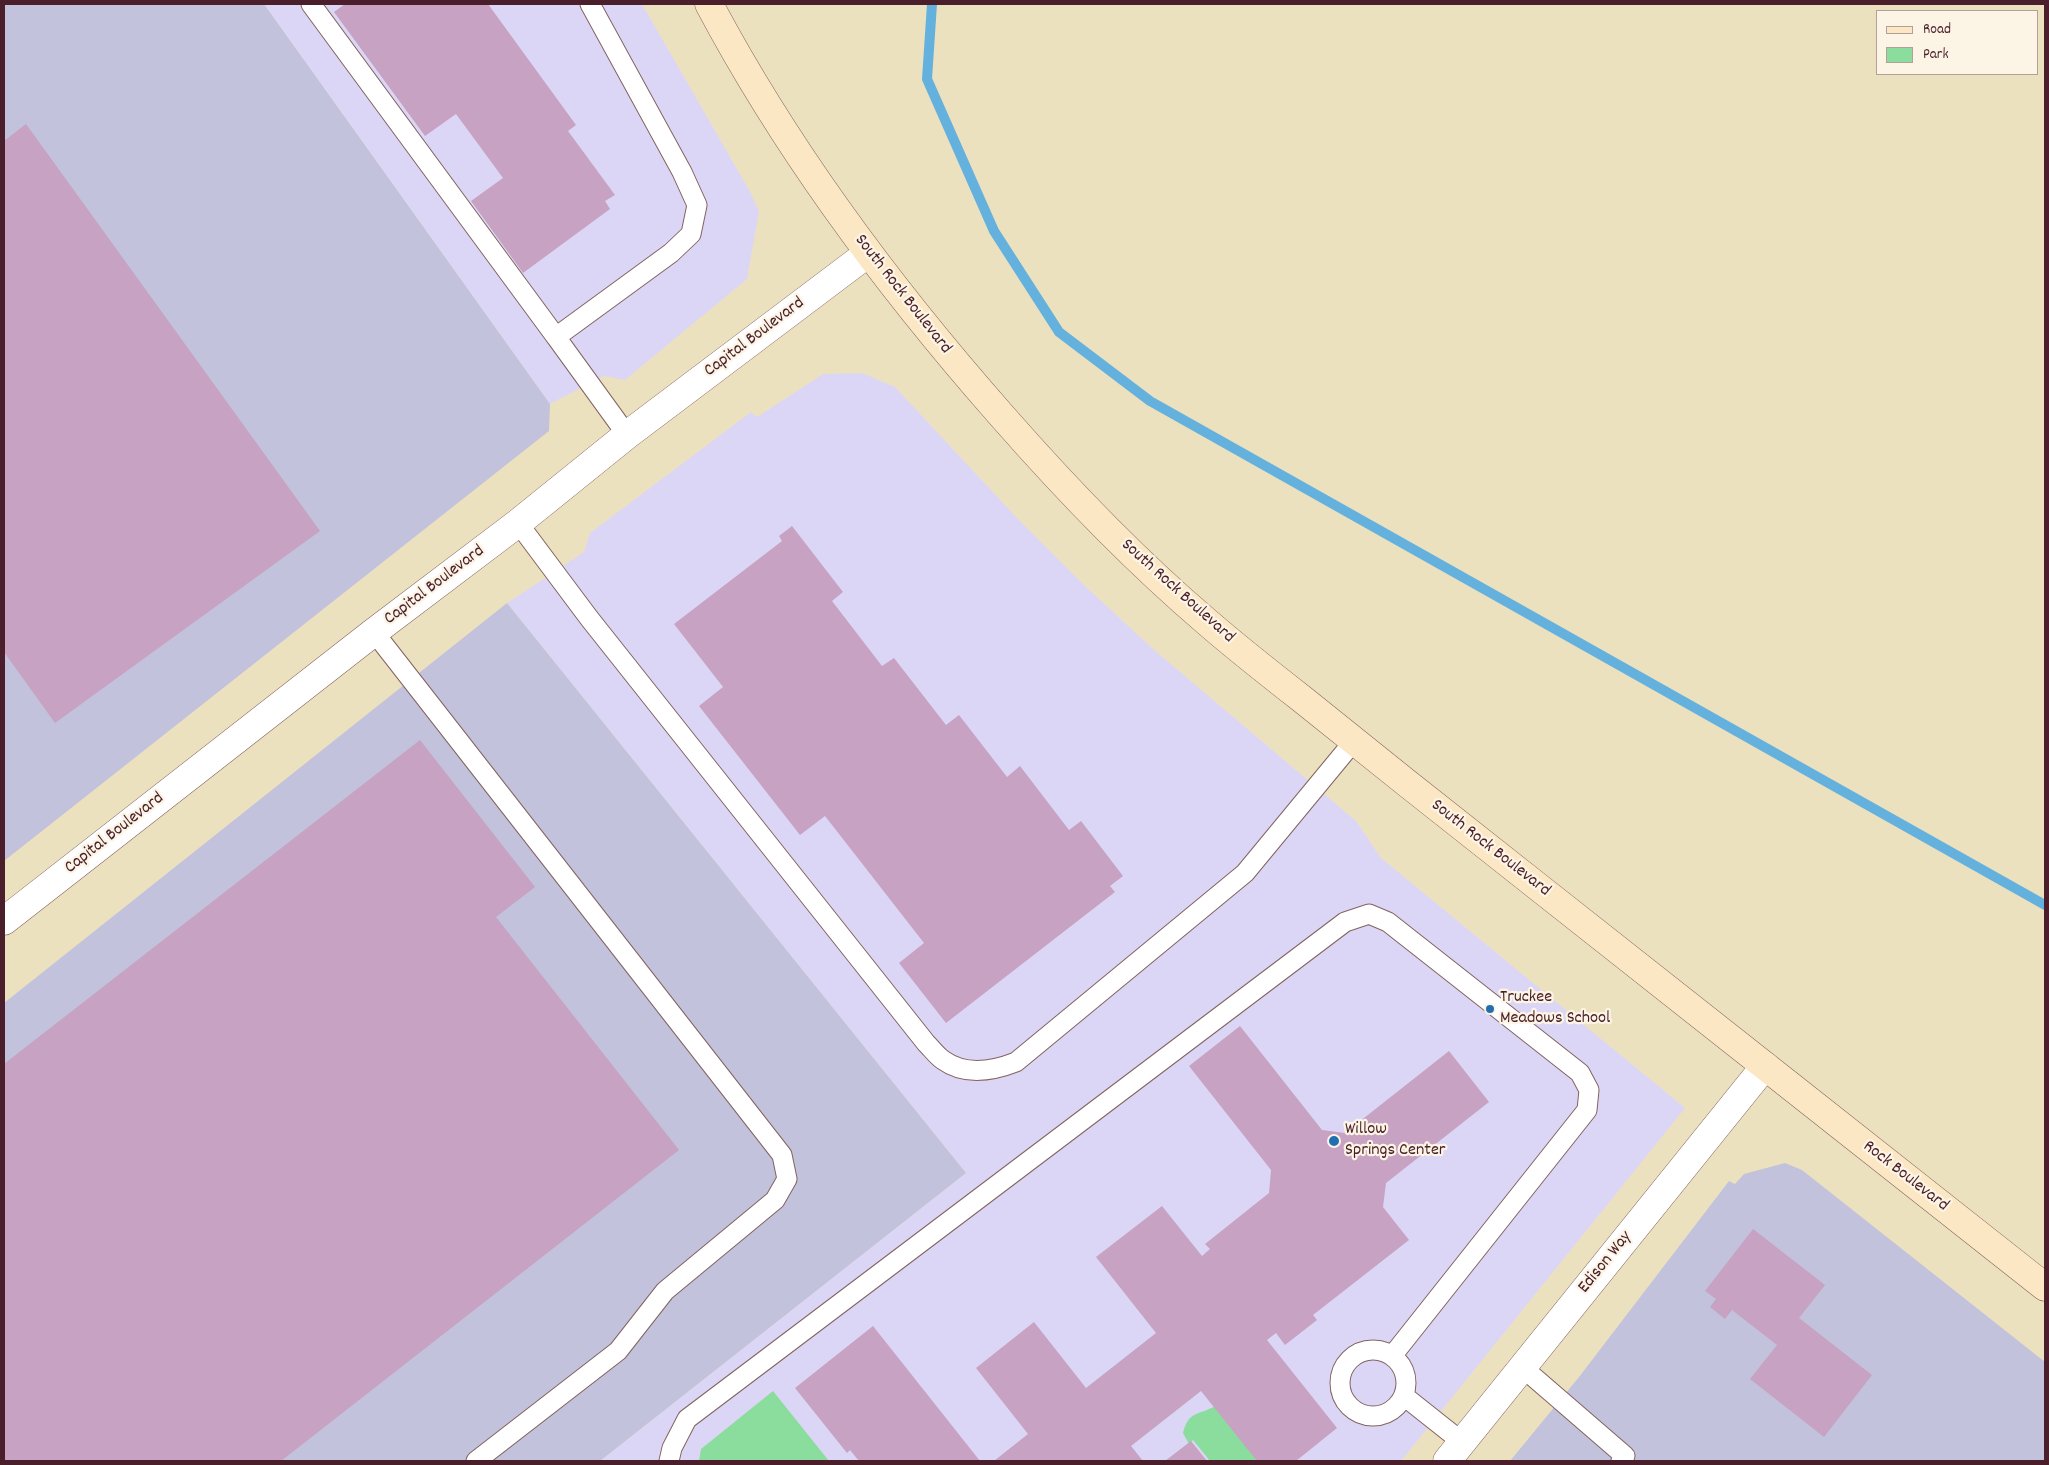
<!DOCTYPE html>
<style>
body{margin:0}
#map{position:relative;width:2049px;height:1465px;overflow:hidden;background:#ece1bf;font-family:Dekko,sans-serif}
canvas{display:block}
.frame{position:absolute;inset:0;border:5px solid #4a1f2b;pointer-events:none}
.legend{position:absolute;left:1876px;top:10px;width:162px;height:65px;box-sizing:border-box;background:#fcf5e5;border:1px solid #b59f9b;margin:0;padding:6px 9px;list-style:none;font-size:15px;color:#4a1f2b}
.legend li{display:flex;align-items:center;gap:10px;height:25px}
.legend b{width:25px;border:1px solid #b59f9b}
</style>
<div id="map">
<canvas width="2049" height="1465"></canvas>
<div class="frame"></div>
<ul class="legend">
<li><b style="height:6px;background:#fbe7c3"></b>Road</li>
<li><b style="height:14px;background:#8bdd9d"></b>Park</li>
</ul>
</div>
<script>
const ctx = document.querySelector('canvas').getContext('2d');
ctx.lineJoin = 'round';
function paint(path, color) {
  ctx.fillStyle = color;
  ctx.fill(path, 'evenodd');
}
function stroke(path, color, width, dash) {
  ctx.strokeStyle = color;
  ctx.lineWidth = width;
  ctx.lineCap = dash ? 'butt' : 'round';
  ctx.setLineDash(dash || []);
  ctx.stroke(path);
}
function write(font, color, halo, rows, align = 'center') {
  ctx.font = font + ' Dekko,sans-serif';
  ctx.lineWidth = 4.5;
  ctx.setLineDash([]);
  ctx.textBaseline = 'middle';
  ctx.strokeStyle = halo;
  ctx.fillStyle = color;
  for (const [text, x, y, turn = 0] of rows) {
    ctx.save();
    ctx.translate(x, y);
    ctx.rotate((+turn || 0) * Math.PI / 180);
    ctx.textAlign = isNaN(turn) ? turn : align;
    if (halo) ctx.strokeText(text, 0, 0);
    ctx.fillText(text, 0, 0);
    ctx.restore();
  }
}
paint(new Path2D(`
 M264 4H642L749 190 759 211 747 279 625 380 604 376 550 404Z
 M862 373 895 387 1017 518 1084 585 1153 649 1356 821 1381 858 1685 1108 1401 1461H600L966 1173 507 603 584 552 590 533 751 412 757 417 823 374Z`), '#dcd6f6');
paint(new Path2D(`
 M4 4H264L550 404 549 431 4 861Z
 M507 603 966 1173 600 1461H4V1003Z
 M1785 1163 1802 1170 2045 1362V1461H1510L1579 1377 1729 1181 1735 1184 1744 1174Z`), '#c2c2dc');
paint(new Path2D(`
 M773 1391 829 1461H699L701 1449Z
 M1215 1406 1258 1461H1210L1193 1440 1189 1444 1183 1433C1189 1410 1198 1416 1215 1406Z`), '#8bdd9d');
stroke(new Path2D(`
 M932 4 927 79 994 231 1059 332 1150 401 2045 905`), '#65b1de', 10);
paint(new Path2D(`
 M345 4H488L576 125 568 131 615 195 605 201 610 209 523 273 471 201 503 178 456 114 425 136 334 12Z
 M26 124 320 531 55 723 4 652V141Z
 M792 526 843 592 832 601 882 666 894 658 946 725 959 715 1007 777 1020 766 1069 830 1081 821 1123 876 1110 886 1115 892 946 1023 899 963 924 943 825 816 800 835 699 706 723 687 674 624 782 541 779 536Z
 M420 740 535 887 496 917 679 1150 281 1461H4V1064Z
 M1240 1026 1322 1130 1345 1133 1449 1051 1489 1102 1386 1183 1383 1207 1409 1240 1313 1315 1317 1320 1285 1345 1276 1333 1267 1340 1337 1428 1296 1461H1257L1201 1391 1131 1446 1143 1461H994L1028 1434 976 1368 1034 1322 1086 1388 1156 1333 1096 1257 1162 1206 1202 1256 1210 1249 1205 1244 1269 1193 1271 1170 1189 1066Z
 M1753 1229 1825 1285 1799 1318 1872 1375 1824 1437 1750 1379 1777 1345 1732 1310 1725 1319 1710 1307 1716 1299 1705 1291Z
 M873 1326 980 1461H859L850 1450 847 1453 795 1388Z
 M1191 1441 1207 1461H1165Z`), '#c7a2c3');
const service = new Path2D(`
 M311 4 556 337
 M590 4 682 172 697 205 691 234 671 253 556 337 627 435
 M518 523 589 618 926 1043C932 1049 937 1056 943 1060 965 1076 993 1071 1016 1062L1245 873 1354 741
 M374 632 782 1155 787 1179 775 1200 665 1291 618 1351 476 1461
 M1340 1383a33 33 0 1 1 66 0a33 33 0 1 1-66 0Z
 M1522 1367 1625 1456 1621 1461
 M1404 1396 1462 1442
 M669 1461 672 1448 687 1419 1345 922 1369 914 1388 922 1580 1073 1589 1090 1587 1110 1392 1356`);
const tertiary = new Path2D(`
 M4 921 374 632 518 523 627 435 867 254
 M1447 1461 1765 1066`);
const secondary = new Path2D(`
 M709 4C788 153 890 289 1002 416 1066 489 1133 559 1207 622 1238 649 1270 674 1302 699 1380 762 1458 824 1537 886 1706 1020 1876 1153 2045 1287`);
stroke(service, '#83635f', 21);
stroke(tertiary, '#83635f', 29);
stroke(secondary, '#83635f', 29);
stroke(service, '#fff', 19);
stroke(tertiary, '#fff', 28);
stroke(secondary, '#fbe7c3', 28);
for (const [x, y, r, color] of [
 [1490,1009,5,"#1f6fb2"],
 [1334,1141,6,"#1f6fb2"]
]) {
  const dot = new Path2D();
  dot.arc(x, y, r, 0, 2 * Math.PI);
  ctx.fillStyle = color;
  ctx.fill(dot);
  stroke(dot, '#fcf5e5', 2);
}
write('18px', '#4a1f2b', '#fcf5e5', [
 ["South Rock Boulevard",902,295,52],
 ["Capital Boulevard",755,338,-37],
 ["Capital Boulevard",435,586,-37],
 ["South Rock Boulevard",1177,592,42],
 ["Capital Boulevard",115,834,-38],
 ["South Rock Boulevard",1490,849,38],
 ["Rock Boulevard",1905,1177,38],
 ["Edison Way",1606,1263,-51]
]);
write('18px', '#4a1f2b', '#fcf5e5', [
 ["Truckee",1500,999],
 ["Meadows School",1500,1020],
 ["Willow",1345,1131],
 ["Springs Center",1345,1152]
], 'left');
</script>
